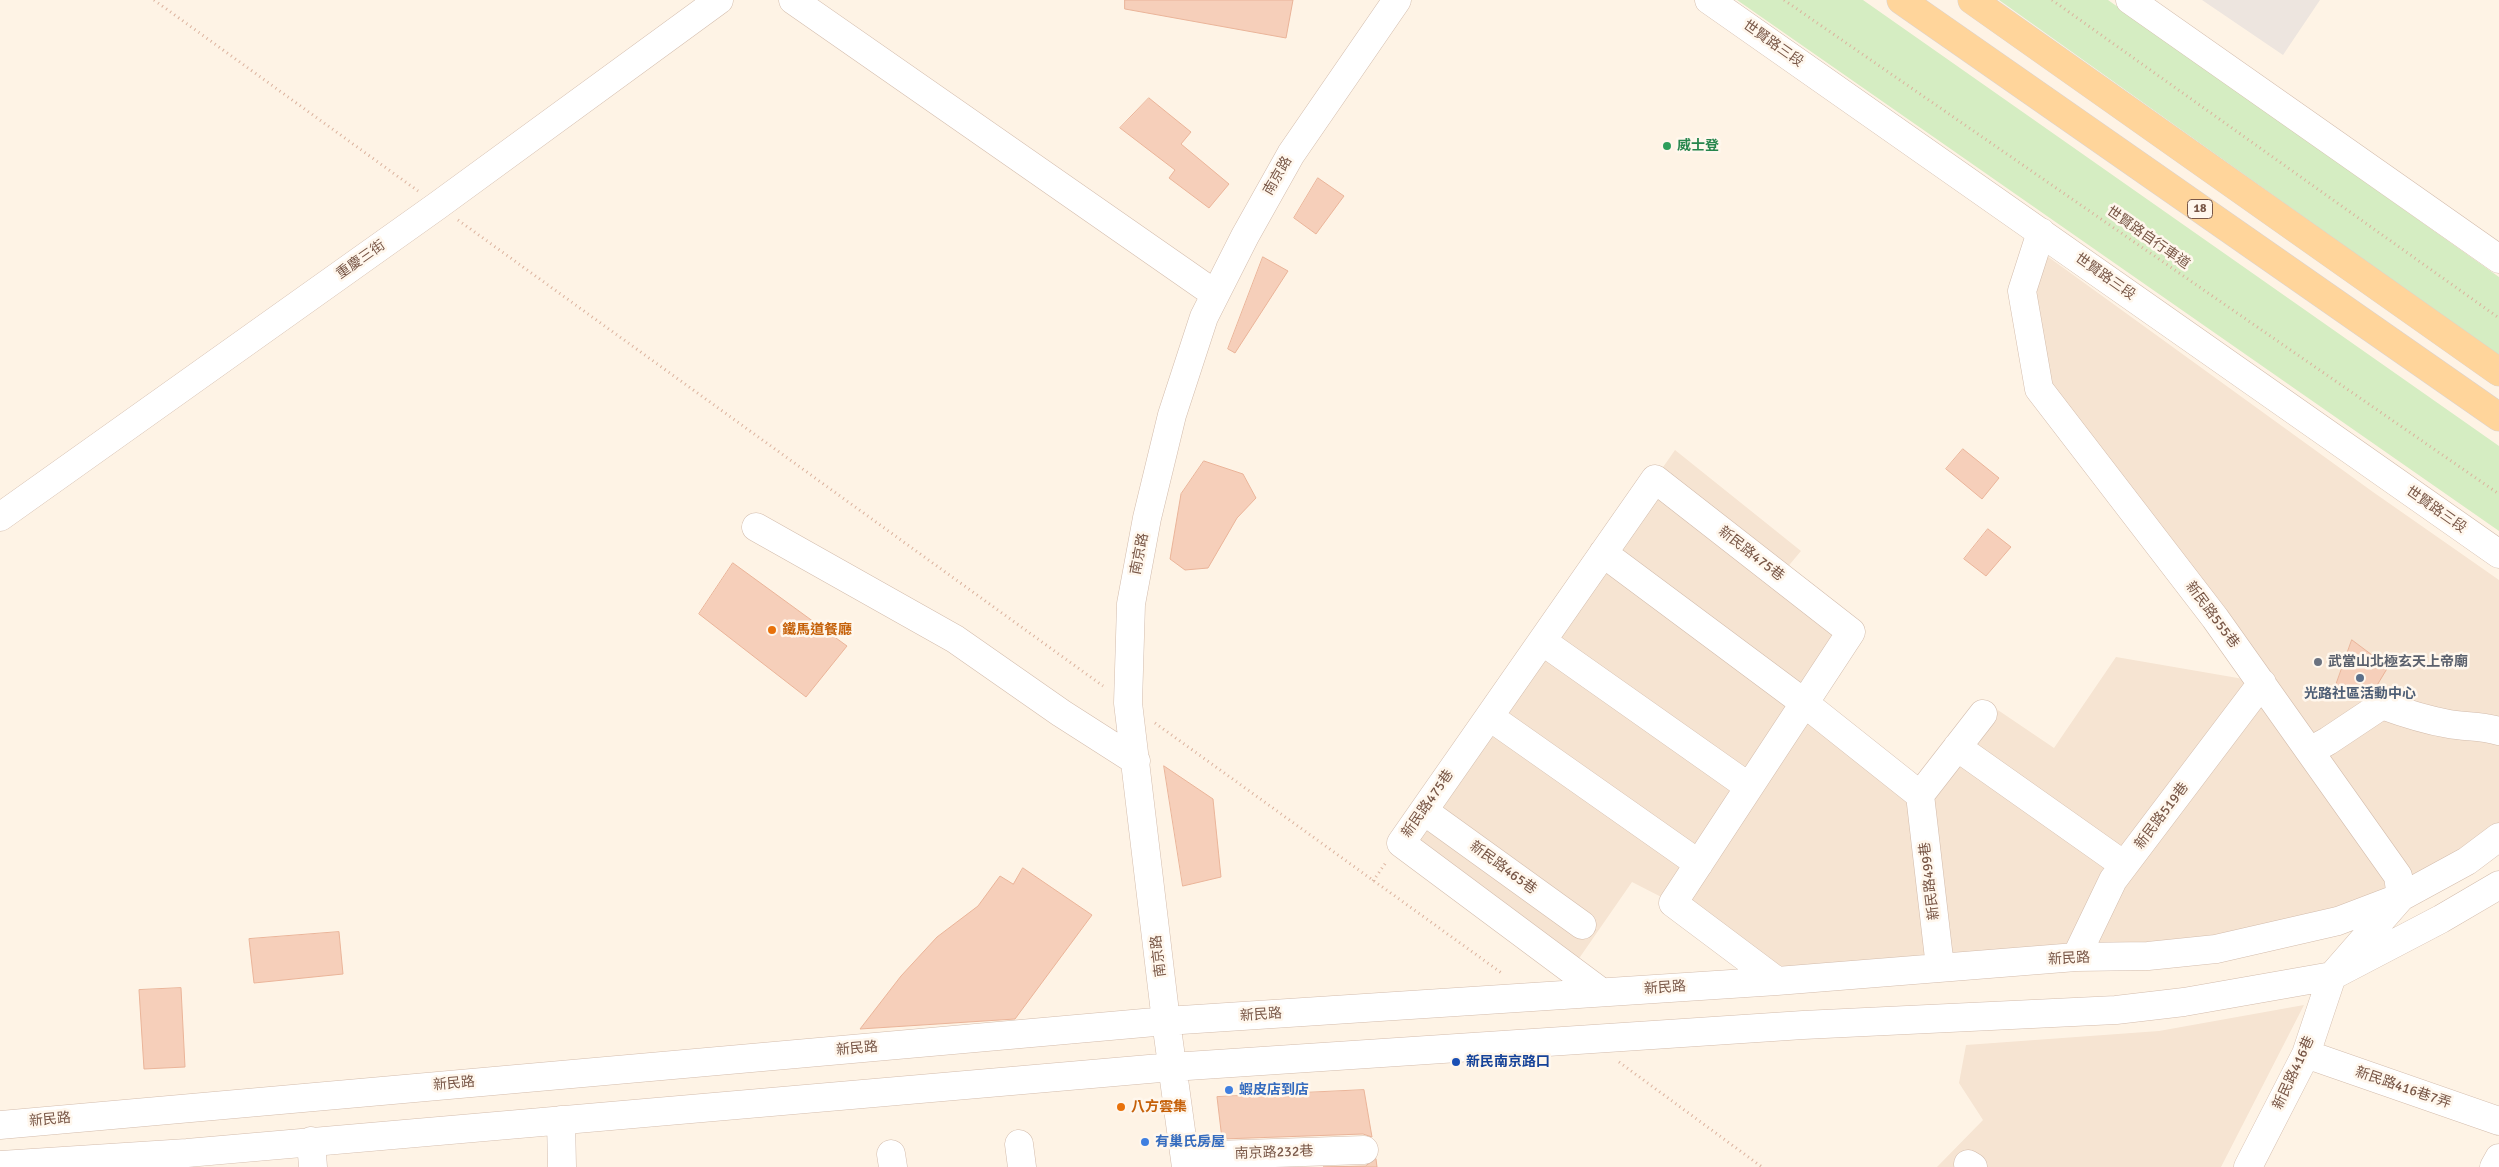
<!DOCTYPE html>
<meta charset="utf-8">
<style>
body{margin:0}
canvas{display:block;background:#fef3e5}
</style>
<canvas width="2499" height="1167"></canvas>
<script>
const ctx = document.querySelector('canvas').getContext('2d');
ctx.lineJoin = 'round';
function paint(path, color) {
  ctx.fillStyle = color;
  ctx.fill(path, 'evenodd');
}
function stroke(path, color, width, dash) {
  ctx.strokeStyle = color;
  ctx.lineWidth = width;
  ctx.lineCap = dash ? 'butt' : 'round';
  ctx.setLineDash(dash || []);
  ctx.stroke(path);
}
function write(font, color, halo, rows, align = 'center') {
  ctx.font = font + ' Signika,"Noto Sans TC",sans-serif';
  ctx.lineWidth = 5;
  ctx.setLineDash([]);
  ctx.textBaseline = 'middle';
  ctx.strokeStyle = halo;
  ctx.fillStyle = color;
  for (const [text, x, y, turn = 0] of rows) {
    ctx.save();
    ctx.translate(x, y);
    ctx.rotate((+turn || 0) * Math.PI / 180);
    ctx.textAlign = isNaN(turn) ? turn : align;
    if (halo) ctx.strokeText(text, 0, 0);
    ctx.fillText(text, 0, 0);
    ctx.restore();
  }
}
paint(new Path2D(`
 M2036 248 2373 492 2499 580V837L2467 861 2280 936 1777 981 1673 903 1632 882 1571 970 1401 843 1675 450 1801 551 1780 576 1851 632 1805 703 1919 795 1989 704 2054 748 2116 657 2261 682 2039 389 2022 291Z
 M2304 1005 2221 1167H1937L1983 1120 1959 1083 1966 1045 2159 1031Z`), '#f6e4d2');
paint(new Path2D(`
 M2202 0H2320L2283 55Z`), '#ede5df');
paint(new Path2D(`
 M1737 0H1863L2499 446V531Z
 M1999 0H2108L2499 277V356Z`), '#d5edc2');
const building = new Path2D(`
 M1125 0H1293L1286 38 1125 9Z
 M1149 98 1191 132 1181 144 1229 184 1209 208 1169 178 1175 170 1120 128Z
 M1318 178 1344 196 1316 234 1294 218Z
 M1263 257 1288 271 1235 353 1228 349Z
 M1963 449 1999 478 1982 499 1946 469Z
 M1204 461 1243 474 1256 498 1237 518 1208 568 1185 570 1170 559 1181 494Z
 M1988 529 2011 547 1986 576 1964 559Z
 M733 563 847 646 806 697 699 614Z
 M2352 640 2388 667 2373 692 2361 700 2335 688Z
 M1164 766 1213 799 1221 877 1183 886Z
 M1023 868 1092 915 1015 1019 860 1029 901 976 937 937 978 906 1000 876 1013 884Z
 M339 932 343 974 254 983 249 939Z
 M181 988 185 1067 144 1069 139 990Z
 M1364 1090 1372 1137 1363 1134 1222 1139 1217 1097Z
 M1376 1159 1377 1167H1323L1365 1166Z`);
paint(building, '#f6cfba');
stroke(building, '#eab499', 1);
const minor = new Path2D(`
 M793 0 1215 294
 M1709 0 2499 554
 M2130 0 2499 259
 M2041 232 2022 291 2039 389 2215 618 2398 876 2401 897 2332 976 2306 1054 2248 1167
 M0 517 437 206 719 0
 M756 527 955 639 1061 713 1136 761
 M1603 553 1803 702 1920 795 1983 714
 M1542 641 1749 787
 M1490 717 1699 864
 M1957 747 2124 865
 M2310 751 2328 741 2382 705C2404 713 2426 720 2449 724 2466 727 2482 726 2499 731
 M1920 795 1940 967
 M1424 811 1582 925
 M2076 957 2113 880 2262 683
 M1601 992 1401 843 1655 479 1851 632 1673 903 1777 981
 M2306 1054 2499 1121
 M561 1120 562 1167
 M0 1125 1166 1021 1777 981 2076 957 2148 956 2216 949 2338 921 2401 897 2467 861 2499 837
 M311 1141 313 1167
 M1019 1144 1022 1167
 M891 1154 893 1167
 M1185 1156 1364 1150
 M1968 1164 1973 1167
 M0 1165 187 1153 1172 1067 1803 1025 2116 1010 2184 1002 2332 976 2441 919 2499 885
 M1186 1167 1166 1021 1128 703 1131 604 1147 518 1172 415 1204 317 1245 236 1291 154 1397 0
 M2494 1167 2499 1158`);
const major = new Path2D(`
 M1901 0 2499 417
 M1972 0 2499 372`);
stroke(minor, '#d3bcac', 29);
stroke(major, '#dcd3cf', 29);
stroke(new Path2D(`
 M154 0 418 191
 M1784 0 2499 494
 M2052 0 2499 318
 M458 220 1103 686
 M1155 723 1503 974
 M1373 881 1387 861
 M1619 1062 1762 1167`), '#dbb29d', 3, [1, 4]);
stroke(minor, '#fff', 28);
stroke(major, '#ffd59b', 28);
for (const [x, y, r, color] of [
 [1667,146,5,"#2e9e5b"],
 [772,630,5,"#e8710a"],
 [2318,662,5,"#6b7280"],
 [2360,678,5,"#5c6f8a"],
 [1456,1062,5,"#1a4fb4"],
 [1229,1090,5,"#3f7fe0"],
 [1121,1107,5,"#e8710a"],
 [1145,1142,5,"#3f7fe0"]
]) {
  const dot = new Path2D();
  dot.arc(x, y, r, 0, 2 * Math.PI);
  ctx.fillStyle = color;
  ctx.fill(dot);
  stroke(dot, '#fff7ed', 2);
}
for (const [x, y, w] of [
 [2200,209,25]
]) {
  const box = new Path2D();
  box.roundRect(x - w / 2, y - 9.5, w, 19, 4);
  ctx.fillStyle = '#fff7ed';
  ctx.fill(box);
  stroke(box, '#795747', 1);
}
write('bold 12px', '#795747', null, [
 ["18",2200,209]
]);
write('14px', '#795747', '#fff7ed', [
 ["世賢路三段",1773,44,35],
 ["南京路",1278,176,-60],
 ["世賢路自行車道",2148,238,35],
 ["重慶三街",361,260,-35],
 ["世賢路三段",2105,277,35],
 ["世賢路三段",2436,510,35],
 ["南京路",1140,554,-79],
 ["新民路475巷",1751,554,38],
 ["新民路555巷",2212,615,53],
 ["新民路475巷",1428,804,-55],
 ["新民路519巷",2162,816,-53],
 ["新民路465巷",1503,868,36],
 ["新民路499巷",1930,881,-97],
 ["南京路",1159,956,-97],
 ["新民路",2069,959,-3],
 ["新民路",1665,988,-4],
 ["新民路",1261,1015,-4],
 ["新民路",857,1049,-5],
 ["新民路416巷",2294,1073,-65],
 ["新民路",454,1084,-5],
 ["新民路416巷7弄",2403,1088,19],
 ["新民路",50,1120,-5],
 ["南京路232巷",1274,1153,-2]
]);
write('bold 14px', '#27864d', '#fff7ed', [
 ["威士登",1677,146]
], 'left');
write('bold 14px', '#c56008', '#fff7ed', [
 ["鐵馬道餐廳",782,630],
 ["八方雲集",1131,1107]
], 'left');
write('bold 14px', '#5b616d', '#fff7ed', [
 ["武當山北極玄天上帝廟",2328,662]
], 'left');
write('bold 14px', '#4e5e75', '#fff7ed', [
 ["光路社區活動中心",2360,694]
]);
write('bold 14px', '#164399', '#fff7ed', [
 ["新民南京路口",1466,1062]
], 'left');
write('bold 14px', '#366cbe', '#fff7ed', [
 ["蝦皮店到店",1239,1090],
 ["有巢氏房屋",1155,1142]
], 'left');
</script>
